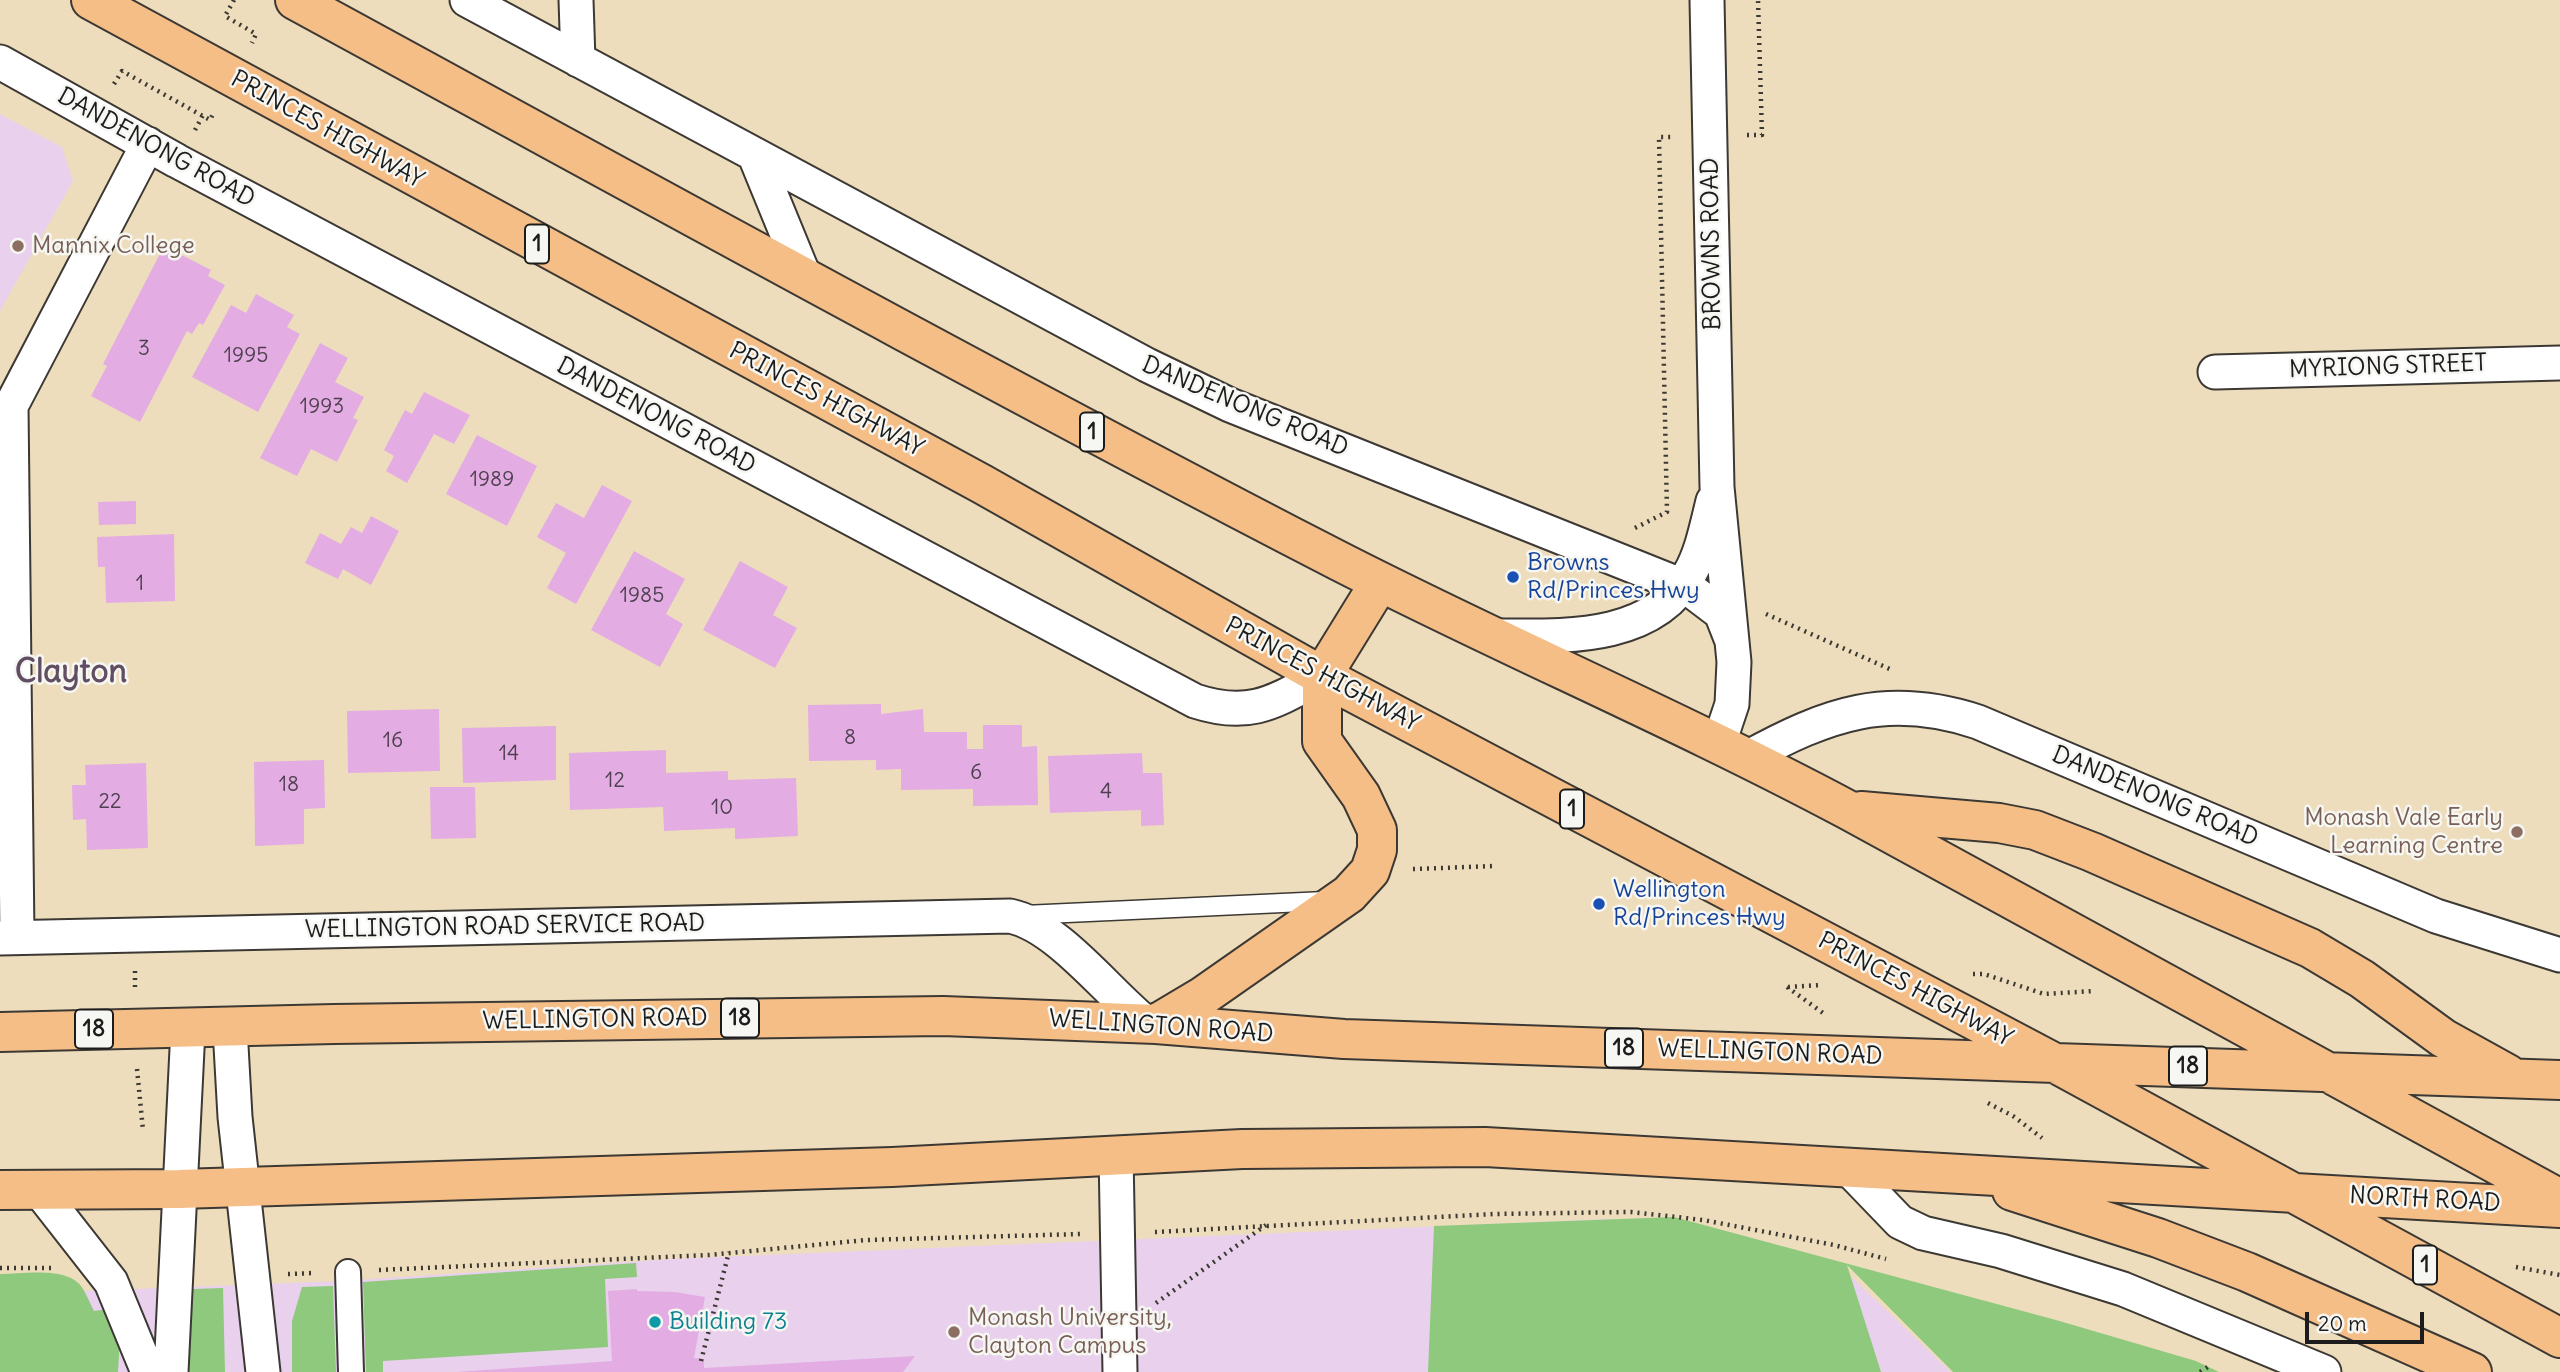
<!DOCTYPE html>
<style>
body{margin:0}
#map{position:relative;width:2560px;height:1372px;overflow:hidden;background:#eeddbc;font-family:Delius,sans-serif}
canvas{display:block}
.scale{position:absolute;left:2305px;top:1312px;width:119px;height:32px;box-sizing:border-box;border:4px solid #1c1c1c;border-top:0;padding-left:9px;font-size:21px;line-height:24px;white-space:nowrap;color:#1c1c1c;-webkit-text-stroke:5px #f6f6f2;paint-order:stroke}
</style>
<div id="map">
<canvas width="2560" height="1372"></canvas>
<div class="scale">20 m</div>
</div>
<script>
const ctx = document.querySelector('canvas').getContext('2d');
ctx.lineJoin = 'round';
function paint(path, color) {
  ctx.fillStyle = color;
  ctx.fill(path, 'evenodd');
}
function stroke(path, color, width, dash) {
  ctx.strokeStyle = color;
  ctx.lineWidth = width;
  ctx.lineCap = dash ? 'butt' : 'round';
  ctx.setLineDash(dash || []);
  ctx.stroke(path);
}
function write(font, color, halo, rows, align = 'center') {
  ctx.font = font + ' Delius,sans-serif';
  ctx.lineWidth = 5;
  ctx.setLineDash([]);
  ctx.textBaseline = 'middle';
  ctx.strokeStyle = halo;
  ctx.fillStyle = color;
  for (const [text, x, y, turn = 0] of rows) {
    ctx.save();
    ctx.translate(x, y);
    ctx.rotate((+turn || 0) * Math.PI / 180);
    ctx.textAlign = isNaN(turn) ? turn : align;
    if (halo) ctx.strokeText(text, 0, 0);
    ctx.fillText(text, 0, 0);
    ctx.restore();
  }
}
paint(new Path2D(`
 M0 114 62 147 73 181 0 311Z
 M1609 1219 1734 1233 1835 1261 1951 1372H0V1274L67 1277 83 1291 341 1281 672 1259Z`), '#e9d1ed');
paint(new Path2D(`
 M1674 1217 2056 1320 2196 1361 2219 1372H1953L1847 1265 1881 1372H1428L1434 1226Z
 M636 1263 637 1277 605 1279 608 1347 383 1361V1372H366L363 1282Z
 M0 1274C22 1274 66 1266 81 1286 86 1293 90 1303 94 1311L109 1309 120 1337 118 1372H0Z
 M333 1286 336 1372H292V1321L302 1287Z
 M223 1288 225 1372H187L193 1289Z`), '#8ec97d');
paint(new Path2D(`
 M164 246 211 270 208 276 225 285 203 325 199 323 192 334 187 331 140 422 91 396 107 366 103 364Z
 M256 294 294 315 287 327 300 334 258 412 192 377 231 305 246 313Z
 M320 343 348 358 335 382 364 397 353 418 358 420 337 462 311 449 297 476 260 458Z
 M424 392 470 415 454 444 434 434 407 483 386 471 394 456 384 450 405 410 412 414Z
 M477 435 537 466 507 526 446 494Z
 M602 485 632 501 576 604 547 588 566 553 537 537 556 503 584 518Z
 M136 501V524L99 525 98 502Z
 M371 516 399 531 371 585 343 569 338 579 305 563 320 533 341 544 351 527 362 533Z
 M174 534 175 601 106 603 105 567H98L97 537Z
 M634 551 685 579 666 614 683 624 660 667 591 630Z
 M740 561 788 587 773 615 797 628 775 668 703 630Z
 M881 704V714L923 709 924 732H967V749H983V725H1022V747L1037 746 1038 805 973 806V789L901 790V769L876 770V760L809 761 808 705Z
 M439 709 440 771 348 773 347 711Z
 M556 726V780L463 783 462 728Z
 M666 750V773L728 771V780L796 778 798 836 735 839V828L664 831 663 807 570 810 569 753Z
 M1142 753 1143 773H1162L1164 825 1141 826V810L1050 813 1048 756Z
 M324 760 325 808 304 809V844L255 846 254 762Z
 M146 763 148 848 87 850 86 819 73 820 72 785H86L85 765Z
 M430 787H475L476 838 431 839Z
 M637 1289V1291L675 1292 705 1297 694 1358 704 1359V1368L915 1356 903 1372H457L612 1361 608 1291Z`), '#e3ace3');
const service = new Path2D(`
 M1024 915 1325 901`);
const pedestrian = new Path2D(`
 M348 1272 351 1372`);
const minor = new Path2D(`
 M467 0 1147 365 1230 405 1688 588 1721 613 1732 641
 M576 0 578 60
 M1707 0 1717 487 1734 662 1732 704 1719 743
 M0 62 177 161 1195 701C1250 719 1274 702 1322 676
 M755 156 805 278
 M2215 372 2560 363
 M1495 636C1561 636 1653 642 1690 573 1702 552 1707 525 1713 501
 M1747 758C1827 714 1887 692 1978 722L2436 916 2560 955
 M17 937 11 406 148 144
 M0 938 1010 916C1058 926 1107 992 1147 1024
 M230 1028 235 1117 263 1372
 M1116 1154 1120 1372
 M1847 1167 1900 1222 1923 1233 2001 1251 2123 1289 2324 1372
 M39 1190 111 1282 148 1372
 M171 1372 188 1029`);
const trunk = new Path2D(`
 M91 0 982 484 1322 676 2053 1062 2560 1338
 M295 0C642 189 988 380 1339 561 1507 647 1681 721 1848 810 2086 938 2322 1070 2560 1199
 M1861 811 1999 823 2035 830 2092 852 2310 948 2362 979 2443 1038 2508 1074
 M1156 1024 1203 996 1349 894 1370 871 1377 850V830L1361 796 1322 741V676L1380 582
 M0 1032 334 1024 943 1016 1156 1024 1344 1039 2560 1080
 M0 1190 179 1189 892 1167 1242 1149 1485 1147 2560 1208
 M2012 1191 2158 1238 2247 1272 2472 1372`);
stroke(service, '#3c3934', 21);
stroke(pedestrian, '#3c3934', 28);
stroke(minor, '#3c3934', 37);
stroke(trunk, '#3c3934', 42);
stroke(new Path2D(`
 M234 0 225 16 256 34 252 43
 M114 84 122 71 210 120 214 112
 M195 130 203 115
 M1747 135H1762L1758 0
 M1635 528 1667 512 1659 137H1675
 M1766 614 1892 670
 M1413 869 1494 866
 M135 971V990
 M1973 974H1984L2044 994 2094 991
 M1787 987 1823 1013
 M1788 987 1821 985
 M137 1069 143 1130
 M1988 1103 2013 1116 2042 1138
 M1155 1232 1494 1214 1631 1212 1703 1220 1834 1245 1886 1259
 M2516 1267 2560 1275
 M0 1268H52
 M379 1270 709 1255 866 1240 1080 1234
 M288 1274 314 1273
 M1156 1303 1266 1225
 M701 1361 729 1252
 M2200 1372 2211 1365`), '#3c3934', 4.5, [2, 5]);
stroke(service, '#fff', 18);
stroke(pedestrian, '#fff', 24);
stroke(minor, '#fff', 33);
stroke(trunk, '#f6be87', 38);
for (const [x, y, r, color] of [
 [18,246,7,"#8d6e63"],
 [1513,577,7,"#1a4fb4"],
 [2517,832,7,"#8d6e63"],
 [1599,904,7,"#1a4fb4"],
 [655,1322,7,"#0f9aa8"],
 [954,1332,7,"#8d6e63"]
]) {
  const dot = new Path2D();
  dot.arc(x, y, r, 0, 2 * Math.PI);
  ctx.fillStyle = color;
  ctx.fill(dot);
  stroke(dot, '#f6f6f2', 2.5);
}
write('21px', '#4e404e', null, [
 ["3",144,349],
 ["1995",246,356],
 ["1993",322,407],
 ["1989",492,480],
 ["1",140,584],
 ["1985",642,596],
 ["8",850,738],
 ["16",393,741],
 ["14",509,754],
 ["6",976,773],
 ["12",615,781],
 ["18",289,785],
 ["4",1106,792],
 ["22",110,802],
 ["10",722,808]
]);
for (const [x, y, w] of [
 [537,244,24],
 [1092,432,24],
 [1572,809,24],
 [740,1018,38],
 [94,1029,38],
 [1624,1048,38],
 [2188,1066,38],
 [2425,1265,24]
]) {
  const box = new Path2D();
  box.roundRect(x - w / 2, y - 19.5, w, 39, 5);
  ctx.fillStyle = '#f6f6f2';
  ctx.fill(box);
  stroke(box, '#1c1c1c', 2);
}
write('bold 23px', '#1c1c1c', null, [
 ["1",537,244],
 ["1",1092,432],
 ["1",1572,809],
 ["18",740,1018],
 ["18",94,1029],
 ["18",1624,1048],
 ["18",2188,1066],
 ["1",2425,1265]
]);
write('24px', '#1c1c1c', '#f6f6f2', [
 ["PRINCES HIGHWAY",327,130,29],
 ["DANDENONG ROAD",156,148,29],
 ["BROWNS ROAD",1712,244,-91],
 ["MYRIONG STREET",2388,367,-2],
 ["PRINCES HIGHWAY",826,400,28],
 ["DANDENONG ROAD",1245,407,23],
 ["DANDENONG ROAD",656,416,28],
 ["PRINCES HIGHWAY",1322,675,28],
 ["DANDENONG ROAD",2155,797,23],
 ["WELLINGTON ROAD SERVICE ROAD",505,927,-1],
 ["PRINCES HIGHWAY",1915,990,28],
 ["WELLINGTON ROAD",595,1020,-1],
 ["WELLINGTON ROAD",1161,1027,4],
 ["WELLINGTON ROAD",1770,1053,2],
 ["NORTH ROAD",2425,1200,3]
]);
write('24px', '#785e54', '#f6f6f2', [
 ["Mannix College",32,246],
 ["Monash Vale Early",2503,818,"right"],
 ["Learning Centre",2503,846,"right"],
 ["Monash University,",968,1318],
 ["Clayton Campus",968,1346]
], 'left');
write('24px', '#164399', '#f6f6f2', [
 ["Browns",1527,563],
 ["Rd/Princes Hwy",1527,591],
 ["Wellington",1613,890],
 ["Rd/Princes Hwy",1613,918]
], 'left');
write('24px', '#0d838f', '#f6f6f2', [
 ["Building 73",669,1322]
], 'left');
write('bold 32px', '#624e62', '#f6f6f2', [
 ["Clayton",71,673]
]);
</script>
